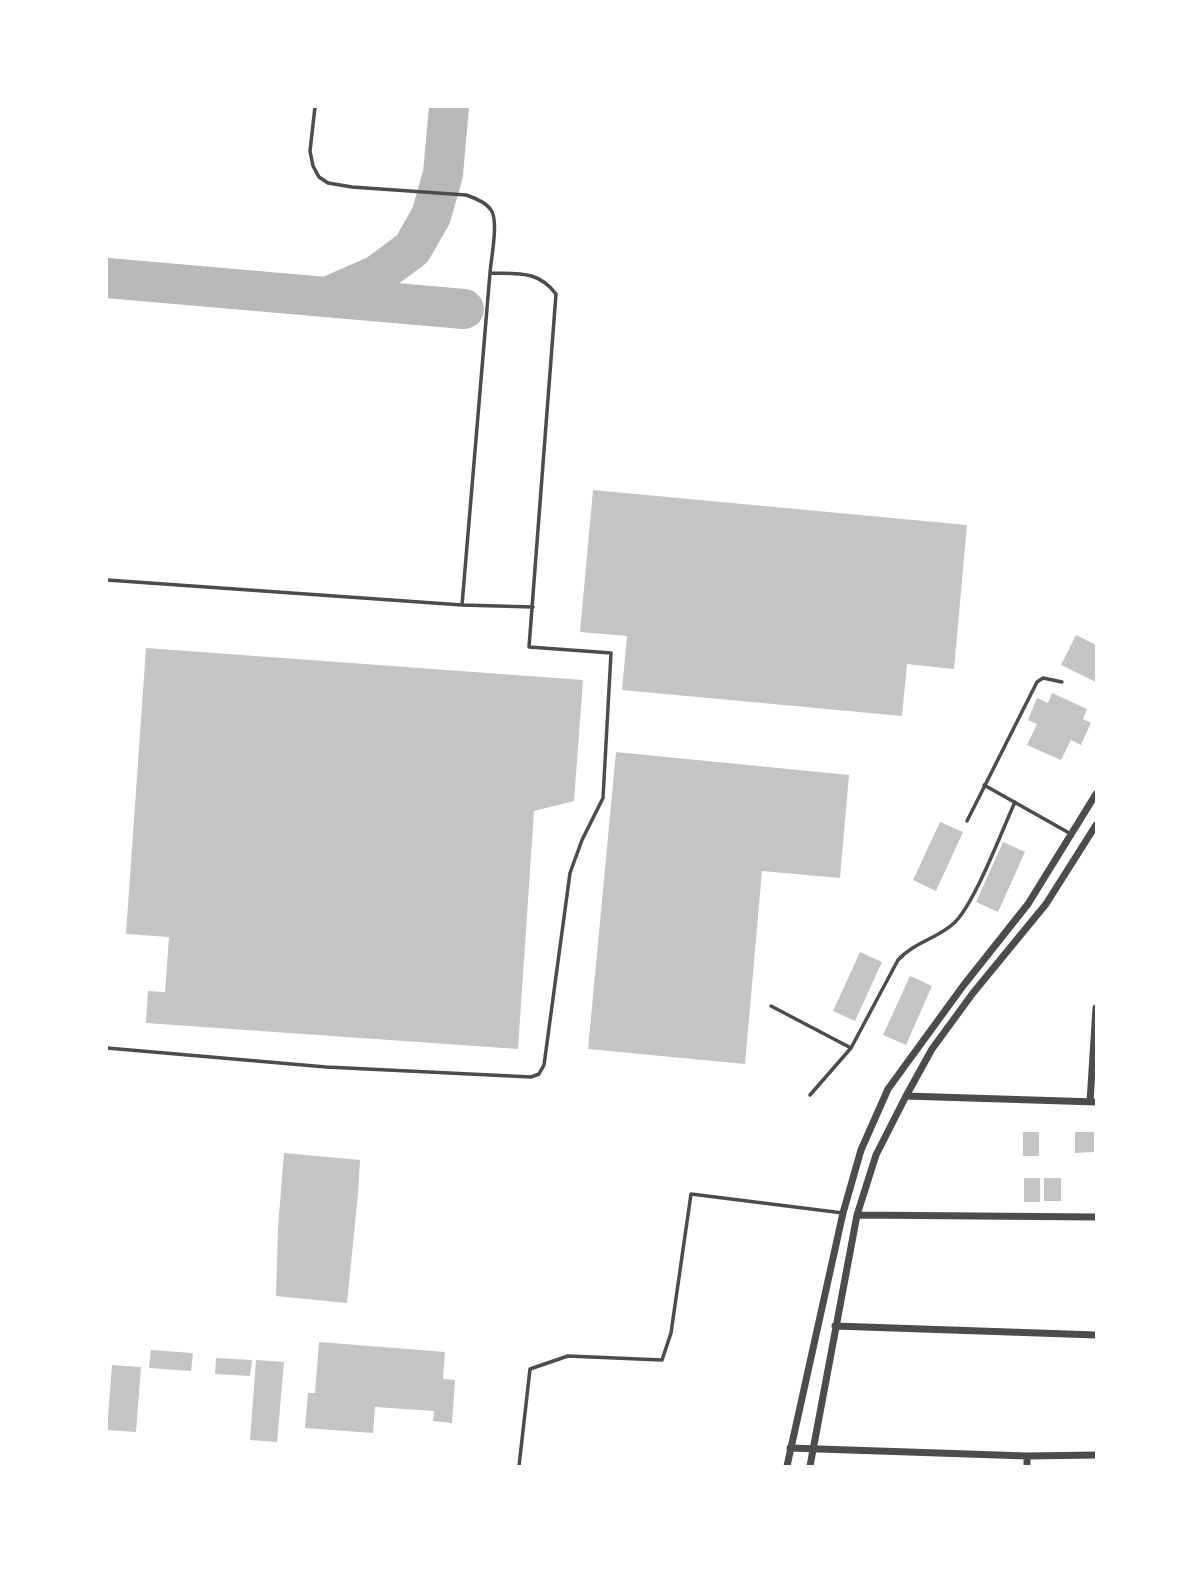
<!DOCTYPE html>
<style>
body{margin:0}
#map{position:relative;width:1203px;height:1573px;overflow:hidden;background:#fff;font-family:Karla,sans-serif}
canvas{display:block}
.frame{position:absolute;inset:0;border:108px solid #fff;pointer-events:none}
</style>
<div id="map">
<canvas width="1203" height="1573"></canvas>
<div class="frame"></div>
</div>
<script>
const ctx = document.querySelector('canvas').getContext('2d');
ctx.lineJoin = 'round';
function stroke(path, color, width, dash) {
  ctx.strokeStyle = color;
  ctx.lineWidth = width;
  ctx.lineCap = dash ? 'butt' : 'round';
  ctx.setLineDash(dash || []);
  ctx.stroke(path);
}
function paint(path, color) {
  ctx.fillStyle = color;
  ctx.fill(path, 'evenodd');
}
stroke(new Path2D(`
 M107 278 464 309
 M329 296 377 275 412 249 431 216 443 174 449 107`), '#b8b8b8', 40);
paint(new Path2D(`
 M593 490 967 525 954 669 907 664 902 716 622 690 627 636 580 632Z
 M1076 635 1096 645V682L1061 665Z
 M146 648 583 680 574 801 534 811 518 1049 146 1023 148 991 165 992 169 937 126 934Z
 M1052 693 1087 709 1083 719 1091 723 1081 745 1071 740 1061 760 1027 745 1037 724 1028 720 1037 698 1048 703Z
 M616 752 849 775 840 878 762 871 745 1064 588 1049Z
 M940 822 963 832 936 891 913 880Z
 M1003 842 1025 852 998 912 976 902Z
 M860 952 882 962 855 1021 833 1011Z
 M910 976 932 986 906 1045 883 1035Z
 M1023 1132H1039V1156H1023Z
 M1075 1132H1094V1152L1075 1153Z
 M284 1153 360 1160 358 1194 347 1303 276 1296 278 1228Z
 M1024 1178H1040V1202H1024Z
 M1044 1178H1061V1201H1044Z
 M319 1342 445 1352 443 1379 455 1380 452 1423 433 1421 434 1411 375 1407 373 1433 305 1428 308 1393H315Z
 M151 1350 193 1353 191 1371 149 1368Z
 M216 1358 252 1360 250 1376 215 1374Z
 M256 1360 284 1362 277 1442 250 1440Z
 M112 1365 141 1367 136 1432 107 1430Z`), '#c4c4c4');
stroke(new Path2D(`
 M107 580 462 605 533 607
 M462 605 490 273
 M984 785 1071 834
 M967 821 1037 682 1043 678 1062 682
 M771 1006 851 1048
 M107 1048 326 1067 531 1077 539 1074 544 1065 570 873 582 840 603 798 611 653 529 647 556 294C538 270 518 274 490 273 491 259 499 220 491 210 486 202 475 198 466 195L352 187 328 183 319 177 313 166 310 151 315 107
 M810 1095 851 1048 898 960C913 943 936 939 953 924 974 906 1002 830 1015 802
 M519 1466 530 1369 568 1356 662 1360 671 1333 691 1194 843 1213`), '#4c4c4c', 3.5);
stroke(new Path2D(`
 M906 1096 1096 1102
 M1090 1102 1096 1008
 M857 1215 1096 1217
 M835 1326 1096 1335
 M790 1448 1027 1456 1096 1455
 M1027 1456V1466
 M787 1466 843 1213 861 1150 888 1089 963 986 1028 904 1096 794
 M810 1466 857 1215 876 1155 906 1096 932 1049 973 993 1046 904 1096 825`), '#4c4c4c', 7);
</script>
